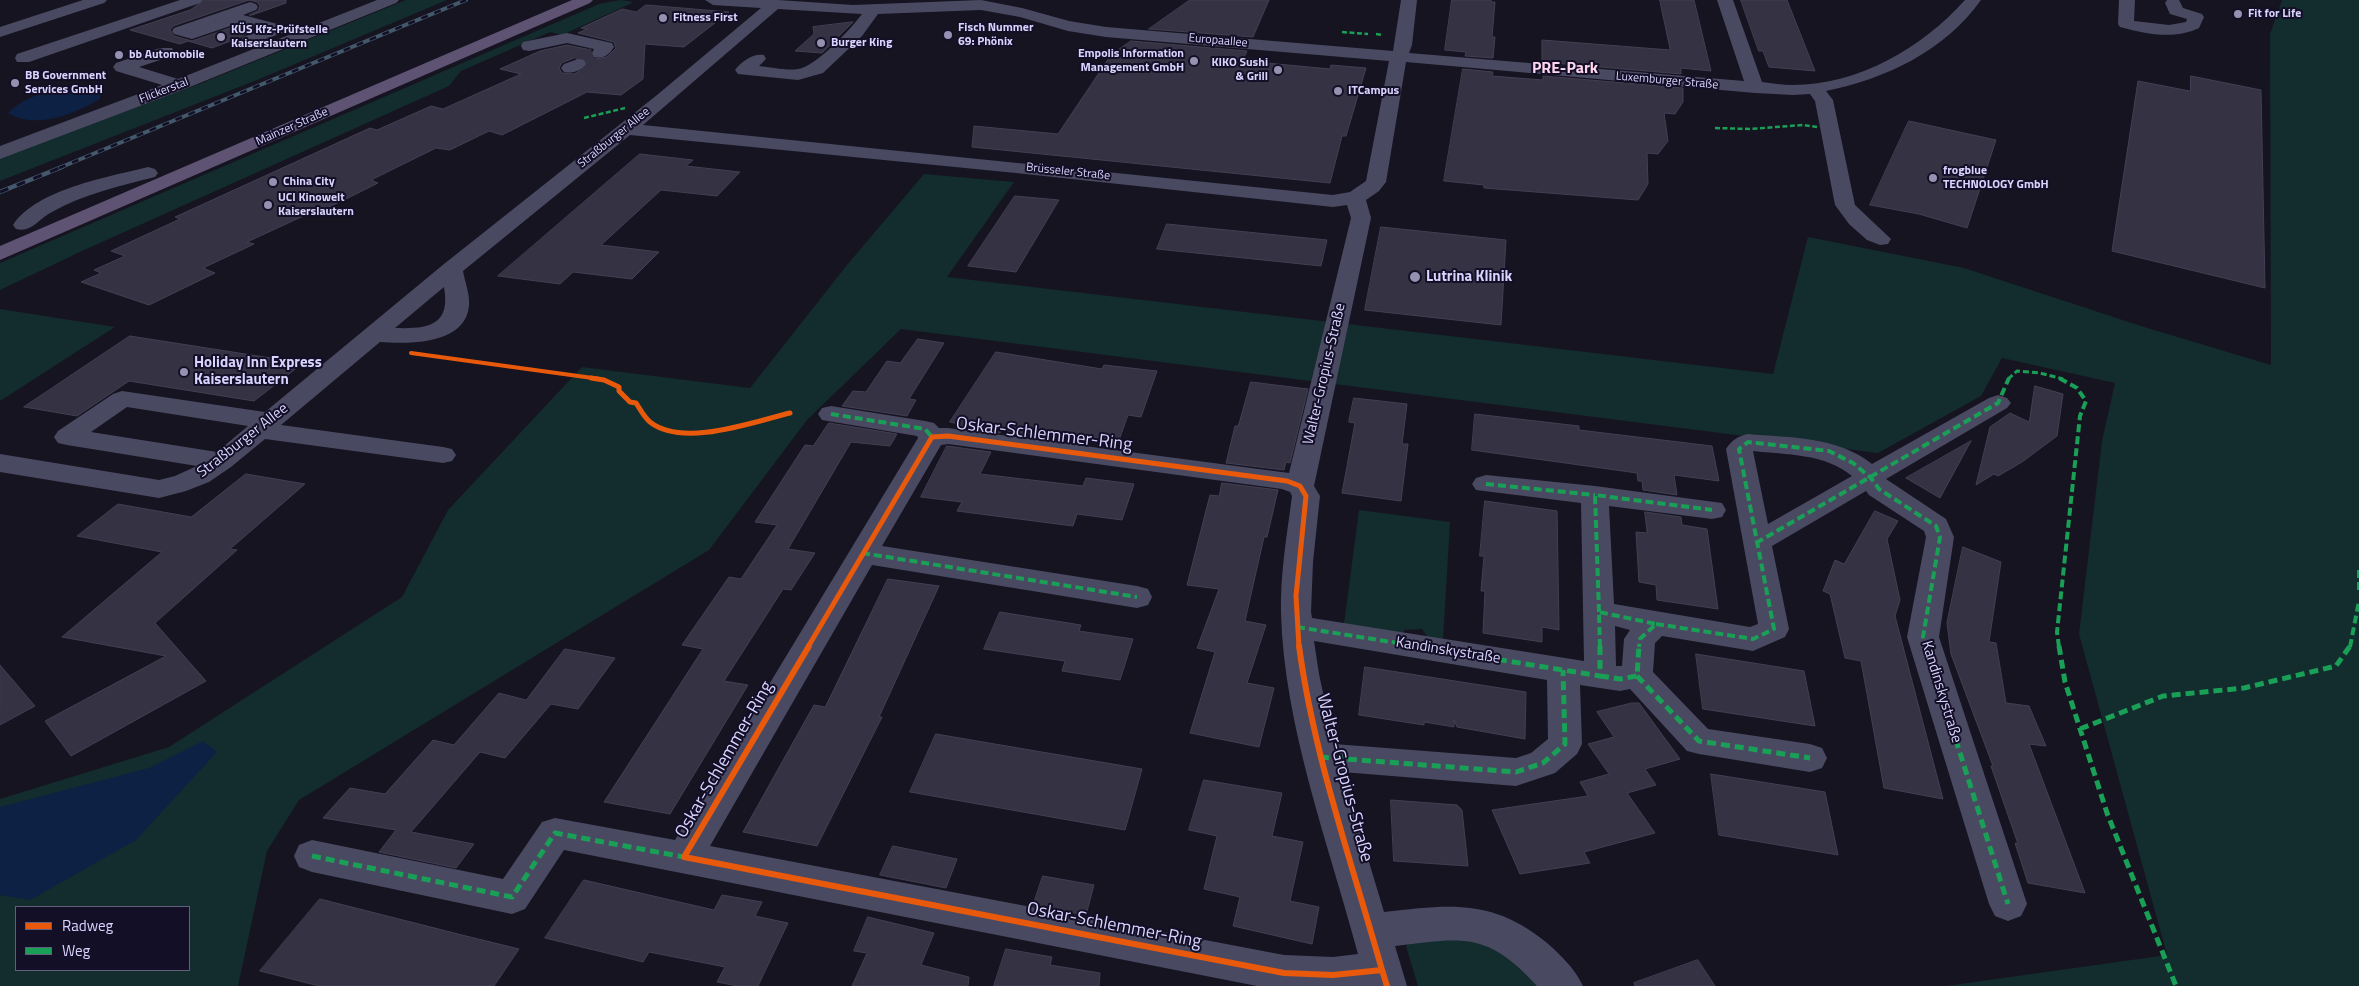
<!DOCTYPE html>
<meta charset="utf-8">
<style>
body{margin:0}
#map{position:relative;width:2359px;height:986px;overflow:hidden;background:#161421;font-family:"Titillium Web",sans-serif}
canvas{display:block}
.legend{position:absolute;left:15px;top:906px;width:175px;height:65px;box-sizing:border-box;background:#130f26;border:1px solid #625e7d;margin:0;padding:6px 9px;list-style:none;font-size:15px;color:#d9d4ff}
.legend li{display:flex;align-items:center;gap:10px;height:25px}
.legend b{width:25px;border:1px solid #625e7d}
</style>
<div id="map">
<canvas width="2359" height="986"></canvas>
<ul class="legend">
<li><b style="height:6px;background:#e8590c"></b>Radweg</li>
<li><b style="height:6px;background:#1a9f57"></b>Weg</li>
</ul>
</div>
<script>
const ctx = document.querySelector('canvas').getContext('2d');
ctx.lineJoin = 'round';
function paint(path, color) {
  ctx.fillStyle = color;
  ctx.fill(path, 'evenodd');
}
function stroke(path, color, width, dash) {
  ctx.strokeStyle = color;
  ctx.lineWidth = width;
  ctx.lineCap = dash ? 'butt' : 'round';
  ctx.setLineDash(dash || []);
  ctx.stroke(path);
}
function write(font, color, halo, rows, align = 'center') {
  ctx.font = font + ' "Titillium Web",sans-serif';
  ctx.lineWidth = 4;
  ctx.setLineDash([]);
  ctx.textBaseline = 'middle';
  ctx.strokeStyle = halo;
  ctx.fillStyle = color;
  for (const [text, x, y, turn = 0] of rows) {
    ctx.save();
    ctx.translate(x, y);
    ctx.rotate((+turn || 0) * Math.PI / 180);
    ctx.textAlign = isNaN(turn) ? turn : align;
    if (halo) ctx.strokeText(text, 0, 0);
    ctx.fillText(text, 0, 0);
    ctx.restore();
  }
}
paint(new Path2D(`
 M406 0H447L257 80 0 181V158L202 83Z
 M620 0 634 2 562 35 550 32 461 71 449 86 82 251 0 290V263L599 4Z
 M2282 0H2359V986H1946L2167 955 2079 634 2102 441 2115 383 2002 358 1981 396 1878 453 901 329 807 420 709 550 299 800 267 851 238 986H0V799L169 747 402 597 448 510 582 367 750 388 847 265 924 174 1014 182 947 277 1773 374 1808 237 1964 268 2144 327 2271 365 2270 34ZM16 907H189V970H16Z
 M0 309 115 327 0 401Z
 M1359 510 1450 522 1443 640 1428 638 1422 629 1404 630 1403 634 1344 624Z
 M1479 935 1547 986H1418L1406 946 1414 937Z`), '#132c2d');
paint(new Path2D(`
 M79 87 100 90V99C75 114 35 130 8 113 29 93 51 91 79 87Z
 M203 741 217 752 136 840 30 900 0 895V807L149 768Z`), '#0d2144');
const building = new Path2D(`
 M205 0H286V3L252 15H249L258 11 260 6 257 2 249 0 173 26 170 30 174 36 192 41 239 25 254 29 241 37 212 48 188 41 180 44 130 30 190 10Z
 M1190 0H1269L1253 37 1149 29Z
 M1452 0H1491V2H1495L1492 37H1495L1493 58 1465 56 1466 52 1445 50Z
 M1660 0H1694L1711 71 1681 68V74L1542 62V40L1670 50Z
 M1741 0H1787L1815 71 1769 67 1763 51H1759Z
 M646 5 729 12 684 47 645 44 643 79 621 95 587 92 502 135 489 131 450 150 436 148 371 180 378 183 348 198 318 212H312L247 242 254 244 203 268 215 273 149 305 81 282 101 273 94 270 125 256 111 251 180 219 175 217 370 128 377 130 431 106 443 109 521 74 500 69 540 51 567 45 591 50 590 54 594 59 607 57 616 48 614 42 578 33 587 29 581 28 622 9 636 12ZM577 57 586 59 588 63 585 68 574 74 562 73 559 68 562 63Z
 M853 22 822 53 795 51 814 34 813 27Z
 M1131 41 1247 51 1244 58 1258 59 1256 62 1330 69 1331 65 1366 68 1346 136H1342L1330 183 972 147 974 126 1058 134 1111 55Z
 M1463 69 1493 72 1492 76 1543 80V76L1683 88V102L1675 114 1664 113 1668 141 1658 154 1647 153 1648 184 1638 200 1484 188V185L1444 181Z
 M2191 76 2261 90 2265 288 2112 251 2138 81 2190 91Z
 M1909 121 1996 140 1967 228 1919 214 1870 205Z
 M640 154 693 160 686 166 740 172 717 196 661 190 601 245 659 252 632 279 573 272 560 284 498 276Z
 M1015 196 1059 200 1016 272 968 266Z
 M1167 224 1327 240 1321 266 1157 249Z
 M1381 227 1506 240 1501 325 1365 310Z
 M130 336 303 363 254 401 129 381 77 416 24 407Z
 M918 339 944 343 909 399 916 400 907 416 842 406 853 391 866 392 887 361 900 363Z
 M996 352 1102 369 1104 365 1157 371 1141 417 1128 415 1118 443 1041 434V436L1001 430 1000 433 956 427 958 424 950 422Z
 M1251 382 1308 389 1290 463 1286 462 1284 470 1226 463 1235 426H1238Z
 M2035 386 2063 394 2057 436 2022 462 1998 476 1994 474 1976 485 1990 427 2010 413 2029 422Z
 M1354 398 1407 404 1402 444H1408L1401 501 1342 493 1355 423 1349 422Z
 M1475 414 1579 426V430L1712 446 1719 481 1674 475 1677 495 1643 490 1642 481H1638L1637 473 1472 450Z
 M829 423 897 434 890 446 851 442 788 549 815 553 791 590 783 589 724 681 748 685 670 814 604 802 703 649 682 645 729 577 741 579 777 525 755 522 805 445 813 446Z
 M1971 441 1940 498 1906 478Z
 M947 446 991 452 980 474 1083 486 1086 478 1134 484 1122 520 1077 514 1073 526 957 511 962 502 921 497Z
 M246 474 305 484 230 549 237 550 155 623 206 681 71 756 45 721 166 656 62 637 162 552 77 536 118 504 191 517Z
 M1222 483 1278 490 1267 537H1264L1245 621 1266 625 1247 683 1274 688 1259 747 1190 733 1215 652 1197 648 1219 589 1187 585 1210 495 1219 496Z
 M1485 501 1557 511 1559 630 1542 627V642L1483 633 1485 591H1481L1484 556H1480Z
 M1875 511 1898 521 1887 539 1900 600 1895 616 1943 799 1884 788 1861 661 1845 658 1830 594 1823 591 1835 560 1844 564Z
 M1645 512 1681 517 1682 525 1707 529 1718 609 1657 600 1656 585 1639 582 1636 532 1647 533Z
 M1963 547 2001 562 1989 642 1996 643 2006 703 2029 706 2046 746 2029 744 2085 893 2028 883 2015 843 2018 844 1991 766H1993L1951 654 1947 623Z
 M888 579 939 586 879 717H882L817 846 743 832 814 705 825 707Z
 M1000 612 1081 625 1079 631 1133 639 1120 680 1062 671 1065 661 984 649Z
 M565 649 615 658 578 709 551 704 505 758 480 752 411 832 474 844 456 868 379 852 396 830 323 818 350 788 385 794 433 740 454 745 499 693 526 700Z
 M1696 654 1804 671 1815 726 1703 709Z
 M0 665 35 706 0 725Z
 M1365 667 1526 692 1525 739 1457 727 1454 720V727L1424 722V725L1359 715Z
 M1632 703H1639L1680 759 1645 769 1656 785 1627 793 1655 833 1584 852 1590 863 1520 874 1492 810 1588 796 1580 782 1609 774 1588 744 1614 737 1597 712Z
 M936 734 1142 769 1125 830 910 792Z
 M1711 774 1825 792 1838 855 1719 835Z
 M1204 780 1282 793 1272 836 1303 842 1290 901 1319 907 1312 944 1233 926 1240 897 1204 889 1217 836 1189 830Z
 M1391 800 1457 805 1462 810 1468 866 1394 861Z
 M893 846 957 859 946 888 880 875Z
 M1043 876 1094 885 1086 915 1033 906Z
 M584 880 714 910 722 895 762 902 755 916 788 923 758 986H738L717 982 725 967 649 952 643 962 545 938Z
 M320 899 466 936 519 949 494 986H319L260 971Z
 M868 917 934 933 921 965 969 977 968 986H852L867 953 854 951Z
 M1006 949 1052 957 1050 965 1100 973 1099 986H994Z
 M1698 960 1715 986H1635L1634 983Z`);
paint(building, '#343243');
stroke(building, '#433f54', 1);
stroke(new Path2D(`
 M578 64 600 53`), '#333142', 18, [18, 9]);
paint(new Path2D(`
 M83 0H107L104 3 0 37V27Z
 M180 0H203L200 3 29 62H17L15 58 17 54Z
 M377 0H399L396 3 185 89 0 159V146L162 85 116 71 113 67 116 63 160 48H172L174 52 172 56 139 67 178 79Z
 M705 0H778L853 5 981 0 1022 8 1069 21 1106 27 1393 51 1401 0H1417L1412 45 1409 53 1744 81 1717 0H1733L1762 82C1772 83 1782 85 1793 85 1858 85 1922 48 1965 0H1981C1945 51 1885 79 1826 91L1833 100 1855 205 1891 239 1888 244 1880 245 1867 240 1849 224 1835 205 1815 101 1810 94 1793 95 1755 93 1406 62 1386 182 1379 191 1366 200 1371 218 1314 486 1320 496 1313 562 1311 612 1312 618 1584 661 1581 503 1476 490 1472 484 1476 478 1486 475 1595 486 1722 503 1726 510 1722 517 1712 519 1609 506 1614 604 1750 627 1758 624 1726 449C1732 440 1738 436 1748 434 1790 438 1837 436 1872 464L1989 398 1998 395 2007 398 2011 403 2007 408 1886 479 1946 519 1954 537 1939 637 2027 904 2021 916 2008 921 1995 916 1989 904 1907 637 1926 537 1924 531 1869 495 1866 491 1772 546 1789 629 1785 637 1753 651 1662 636 1655 643 1653 672 1708 729 1810 744 1822 748 1827 758 1822 768 1810 772 1699 754 1687 751 1630 689 1620 691 1580 685 1582 744 1577 754 1555 773 1516 786 1342 772 1384 912C1450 905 1492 898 1547 943 1561 955 1575 969 1583 986H1537C1487 931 1463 938 1395 946L1407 986H1257L564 850 525 909 512 914 312 872 299 867 294 856 299 845 312 840 503 879 542 822 555 818 675 840 918 438 917 436 822 420 818 414 822 408 831 406 925 421 934 423 939 428H948L1289 473 1351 218 1347 205 1333 207 1016 173 630 135 463 271C465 282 470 294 469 306 465 345 409 344 380 342L281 425 443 447 452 449 456 455 452 461 443 463 265 439 231 467 209 482 186 491 159 498 0 472V454L159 480 175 476 197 466 67 445 58 443 54 437 58 431 113 394 122 391 265 412 444 264 657 95 761 8 713 5ZM778 9 862 14C851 29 815 67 798 69 786 71 771 67 759 66L766 59 764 55C753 53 742 61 735 70L738 74 798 80 823 73 862 36 878 14 981 10 1020 17 1068 31 1106 37 1389 61 1366 181 1350 192 1333 195 643 125ZM444 287C451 326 428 329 395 328ZM127 407 248 426 217 452 91 432ZM948 444 1282 489 1290 492 1292 496C1287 535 1280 574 1281 613 1284 727 1329 845 1358 954L1333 957 1284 955 710 846 872 565 1137 608 1148 605 1152 597 1148 589 1137 586 882 546 941 445ZM1753 451C1787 455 1824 453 1852 476L1768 524ZM1615 626 1630 630 1624 639 1622 666H1616ZM1314 641 1547 680 1548 739 1531 753 1516 758 1334 744 1319 674Z
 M2119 0H2135L2134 21 2169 25 2186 22 2187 19 2170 14 2165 3 2167 0H2179L2183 8 2202 14 2204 17 2199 28C2174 40 2146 34 2120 27L2118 24Z
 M250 2 256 4 258 7 256 10 243 15 285 26 287 29 285 32 249 45 243 43 241 40 243 37 263 30 239 23 192 39 174 34 172 31 174 28Z
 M567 33 612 43 614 47C609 55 604 59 594 57L592 53 594 49 567 43 529 51 523 50 521 46 523 42Z
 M578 59 584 60 586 64C581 71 572 74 564 72L561 68 564 64Z
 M148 167 155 169 158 173 155 177C120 186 83 194 52 212 38 219 32 233 16 229L13 225C37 189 108 177 148 167Z`), '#4a4962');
paint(new Path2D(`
 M572 0H593L590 3 0 260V246Z`), '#5e5373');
const railFar1 = new Path2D(`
 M59 168 466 0`);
const rail = new Path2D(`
 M0 192 62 167`);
stroke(railFar1, '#43596b', 4);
stroke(rail, '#43596b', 4.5);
stroke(railFar1, '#130f26', 2.5, [7]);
stroke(rail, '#130f26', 3, [9]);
stroke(new Path2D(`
 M1342 32 1368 34
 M1376 34 1382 35
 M584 118 625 108
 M1715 128 1750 129 1803 125 1817 127`), '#1a9f57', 2.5, [5, 2.5]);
stroke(new Path2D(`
 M2008 379 2017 371 2040 373 2063 379`), '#1a9f57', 3, [6, 3]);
stroke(new Path2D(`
 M831 414 925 429 932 437
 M1486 484 1595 495
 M1756 543 1998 403 2009 378
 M862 553 1137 597
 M2359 570V594
 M1599 612 1595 495 1712 510
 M1656 624 1753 639 1774 629 1739 449 1748 442 1829 451 1853 463 1871 478 1879 489 1936 526 1940 537 1923 637 1926 647
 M1297 627 1423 647
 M1600 647 1599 612 1656 624 1640 639 1639 647
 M2059 647 2057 632 2080 416 2086 401 2077 388 2059 378
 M2350 647 2359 601`), '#1a9f57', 4, [8, 4]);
stroke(new Path2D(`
 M1415 646 1600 676
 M1600 646V676
 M1926 646 2008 904
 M2059 646 2065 682 2107 813 2176 986
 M1600 676 1620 679 1637 676 1639 646
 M1637 676 1699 741 1810 758
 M2080 729 2163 696 2244 688 2336 666 2350 646
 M1320 757 1516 772 1543 763 1565 744 1563 670
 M312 856 512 897 555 833 684 857`), '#1a9f57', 5, [9, 5]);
stroke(new Path2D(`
 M411 353 600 379`), '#e8590c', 4);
stroke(new Path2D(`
 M591 378 604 380 619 387V391L630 402 636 403C640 409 644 417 650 422 683 448 753 422 790 413
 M808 647 932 437 948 436 1287 481 1300 486 1306 496 1296 596 1299 647`), '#e8590c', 5);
stroke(new Path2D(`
 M809 646 684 857 1284 973 1333 975 1382 970
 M1299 646C1314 757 1352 863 1382 970
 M1382 970 1387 986`), '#e8590c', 6);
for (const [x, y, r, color] of [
 [2238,14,5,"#9591b1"],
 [663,18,5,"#9591b1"],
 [948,35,5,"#9591b1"],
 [221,37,5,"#9591b1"],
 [821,43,5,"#9591b1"],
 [119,55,5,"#9591b1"],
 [1194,61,5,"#9591b1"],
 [1278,70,5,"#9591b1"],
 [15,83,5,"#9591b1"],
 [1338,91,5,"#9591b1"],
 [1933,178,5,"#9591b1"],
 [273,182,5,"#9591b1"],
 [268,205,5,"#9591b1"],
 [1415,277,6,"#9591b1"],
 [184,372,5,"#9591b1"]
]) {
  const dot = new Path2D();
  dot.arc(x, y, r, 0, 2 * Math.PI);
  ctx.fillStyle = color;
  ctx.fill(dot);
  stroke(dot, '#130f26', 2);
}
write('bold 12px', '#d9d4ff', '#130f26', [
 ["Fit for Life",2248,14],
 ["Fitness First",673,18],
 ["Fisch Nummer",958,28],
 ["69: Phönix",958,42],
 ["KÜS Kfz-Prüfstelle",231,30],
 ["Kaiserslautern",231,44],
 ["Burger King",831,43],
 ["Empolis Information",1184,54,"right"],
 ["Management GmbH",1184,68,"right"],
 ["bb Automobile",129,55],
 ["KIKO Sushi",1268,63,"right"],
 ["& Grill",1268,77,"right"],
 ["BB Government",25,76],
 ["Services GmbH",25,90],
 ["ITCampus",1348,91],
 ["frogblue",1943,171],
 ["TECHNOLOGY GmbH",1943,185],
 ["China City",283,182],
 ["UCI Kinowelt",278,198],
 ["Kaiserslautern",278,212]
], 'left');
write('12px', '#d9d4ff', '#130f26', [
 ["Europaallee",1218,41,5],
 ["Luxemburger Straße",1667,81,5],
 ["Flickerstal",164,91,-21],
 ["Mainzer Straße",292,127,-24],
 ["Straßburger Allee",614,138,-39],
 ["Brüsseler Straße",1068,172,6]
]);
write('bold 15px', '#d9d4ff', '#130f26', [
 ["Lutrina Klinik",1426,277],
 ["Holiday Inn Express",194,363],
 ["Kaiserslautern",194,380]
], 'left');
write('15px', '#d9d4ff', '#130f26', [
 ["Walter-Gropius-Straße",1325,374,-77],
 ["Straßburger Allee",243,441,-38],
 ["Kandinskystraße",1448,651,9],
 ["Kandinskystraße",1941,692,73]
]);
write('bold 16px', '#ffd6f0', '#130f26', [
 ["PRE-Park",1565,69]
]);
write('18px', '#d9d4ff', '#130f26', [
 ["Oskar-Schlemmer-Ring",1044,435,7],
 ["Oskar-Schlemmer-Ring",725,760,-60],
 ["Walter-Gropius-Straße",1344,778,75],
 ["Oskar-Schlemmer-Ring",1114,926,11]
]);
</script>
